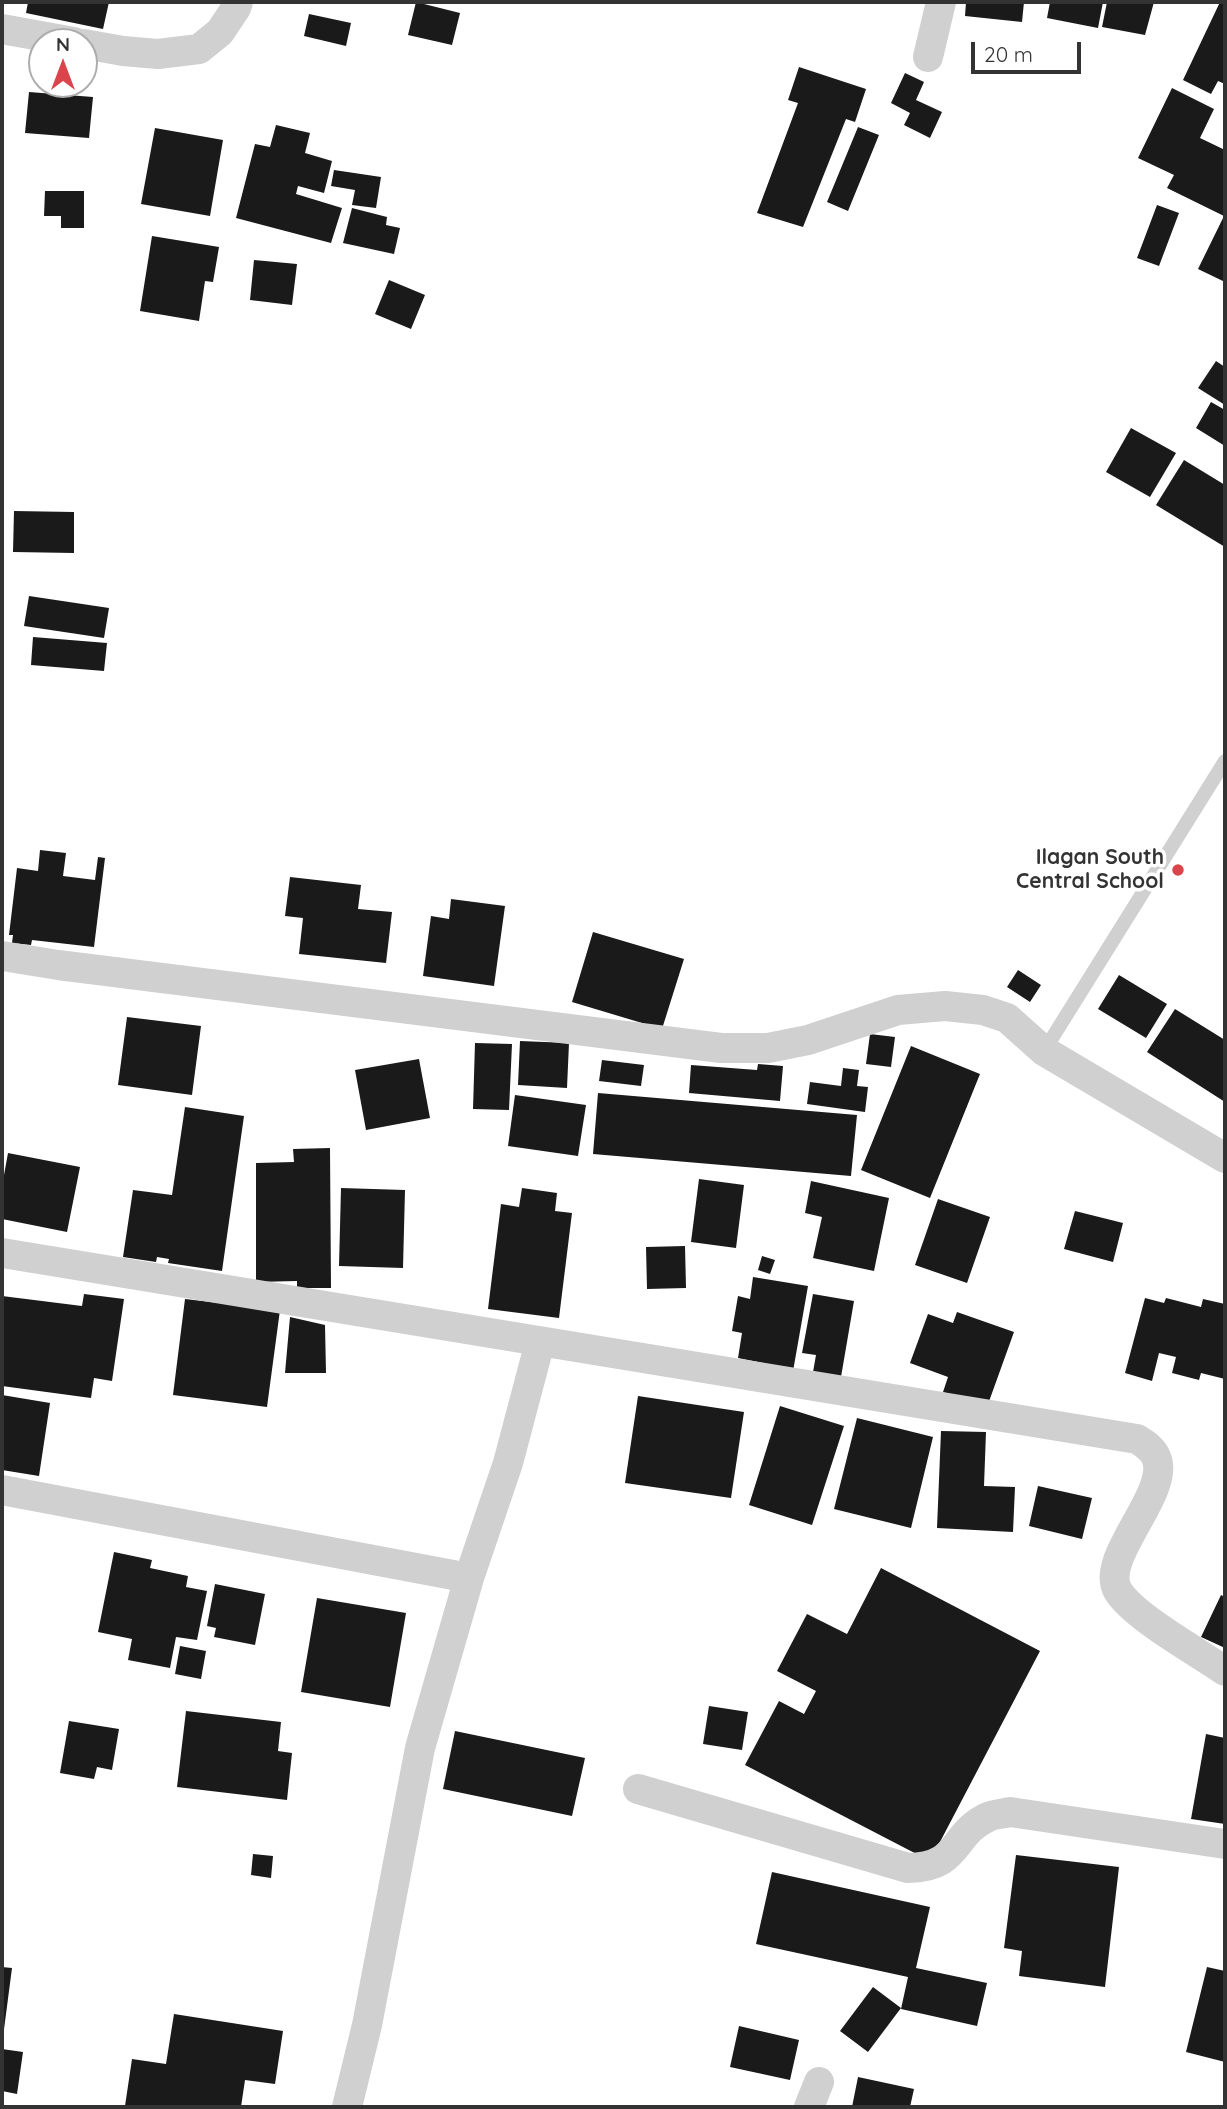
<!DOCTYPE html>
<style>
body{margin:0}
#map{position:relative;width:1227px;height:2109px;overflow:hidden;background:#fff;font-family:Quicksand,sans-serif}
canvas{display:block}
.frame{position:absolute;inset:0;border:4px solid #333;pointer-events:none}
.north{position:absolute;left:28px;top:28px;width:70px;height:70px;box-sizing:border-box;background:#fff;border:2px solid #adadad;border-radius:50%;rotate:0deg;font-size:19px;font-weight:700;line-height:28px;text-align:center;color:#333}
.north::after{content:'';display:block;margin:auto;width:24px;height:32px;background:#d9454b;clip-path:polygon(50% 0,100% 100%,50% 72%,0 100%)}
.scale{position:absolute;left:971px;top:42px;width:110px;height:32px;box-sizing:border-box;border:4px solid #333;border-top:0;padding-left:9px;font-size:21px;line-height:24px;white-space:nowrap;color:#333;-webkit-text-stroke:5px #fff;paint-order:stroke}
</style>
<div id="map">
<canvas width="1227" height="2109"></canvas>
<div class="frame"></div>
<div class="north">N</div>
<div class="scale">20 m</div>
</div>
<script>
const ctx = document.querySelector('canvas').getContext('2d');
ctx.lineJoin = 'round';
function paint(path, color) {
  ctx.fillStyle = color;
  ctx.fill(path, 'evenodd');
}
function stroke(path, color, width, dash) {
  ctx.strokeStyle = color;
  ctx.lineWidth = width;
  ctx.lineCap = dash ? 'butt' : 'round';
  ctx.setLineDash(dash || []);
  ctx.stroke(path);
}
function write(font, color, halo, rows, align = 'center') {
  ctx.font = font + ' Quicksand,sans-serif';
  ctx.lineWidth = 7;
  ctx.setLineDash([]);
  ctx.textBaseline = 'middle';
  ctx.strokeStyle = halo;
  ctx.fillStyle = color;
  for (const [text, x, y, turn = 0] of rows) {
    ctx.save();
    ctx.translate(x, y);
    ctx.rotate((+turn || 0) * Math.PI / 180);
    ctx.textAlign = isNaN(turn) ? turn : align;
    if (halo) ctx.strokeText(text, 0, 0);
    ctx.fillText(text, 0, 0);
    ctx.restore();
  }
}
paint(new Path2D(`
 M28 2H109L103 29 26 13Z
 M416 2 460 13 452 45 408 35Z
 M966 2H1024L1022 22 965 16Z
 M1050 2H1103L1098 28 1047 18Z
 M1107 2H1154L1145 35 1102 27Z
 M1220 2H1225V84L1218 81 1211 94 1183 80Z
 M309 14 351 23 346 46 304 36Z
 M799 67 866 89 855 122 846 119 803 227 757 213 798 103 788 100Z
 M905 73 924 82 916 100 942 112 930 138 904 125 910 113 891 103Z
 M1172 88 1214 109 1200 138 1225 150V282L1198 269 1224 216 1167 188 1174 175 1138 158Z
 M29 92 93 97 89 138 25 133Z
 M276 125 310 133 305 153 332 161 324 193 298 186 296 194 342 208 331 243 236 218 255 144 270 147Z
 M858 127 879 135 848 211 827 202Z
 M155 128 223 140 210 216 141 204Z
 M334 170 381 177 376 208 352 205 355 190 331 186Z
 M45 191H84V228H61V216H44Z
 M1157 205 1179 213 1159 266 1137 258Z
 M352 208 387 217 386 225 400 228 394 254 343 243Z
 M152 236 219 247 213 282 205 281 199 321 140 311Z
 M254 260 297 264 292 305 250 300Z
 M389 280 425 295 411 329 375 314Z
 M1216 361 1225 367V405L1198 388Z
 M1211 402 1225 410V446L1196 428Z
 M1131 428 1176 453 1150 497 1106 472Z
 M1184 460 1225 485V547L1156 505Z
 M14 511 74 512V553L13 552Z
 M29 596 109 608 104 638 24 626Z
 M33 637 107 643 104 671 31 665Z
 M40 850 66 853 63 876 95 880 98 857 105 858 94 947 32 940 31 945 12 943 13 935H9L17 868 38 871Z
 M290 877 361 885 358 909 392 912 386 963 299 954 303 918 285 916Z
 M451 899 505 906 494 986 423 976 431 916 449 919Z
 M593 932 684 959 662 1029 572 1002Z
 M1018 970 1041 985 1030 1002 1007 987Z
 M1119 975 1167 1004 1146 1038 1098 1009Z
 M1175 1009 1225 1040V1102L1147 1052Z
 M127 1017 201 1026 192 1095 118 1085Z
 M870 1034 895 1037 891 1067 866 1064Z
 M520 1041 569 1043 567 1088 518 1085Z
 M475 1043 512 1044 509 1110 473 1109Z
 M911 1046 980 1074 930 1198 861 1170Z
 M419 1059 430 1118 366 1130 355 1070Z
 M602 1060 644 1065 641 1086 599 1081Z
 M758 1064 783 1066 780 1101 689 1093 691 1065 757 1070Z
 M843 1068 859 1070 857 1086 868 1087 865 1112 807 1104 810 1082 841 1086Z
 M598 1093 857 1115 851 1176 593 1154Z
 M515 1095 586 1105 578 1156 508 1146Z
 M185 1107 244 1116 222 1271 168 1263 169 1259 157 1257 156 1262 123 1257 133 1190 172 1195Z
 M330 1148 331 1288H297V1281L256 1282V1163L294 1162 293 1149Z
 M8 1153 80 1167 67 1232 2 1219V1186Z
 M699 1179 744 1185 736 1248 691 1242Z
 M811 1181 889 1198 874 1271 813 1258 822 1217 805 1213Z
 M341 1188 405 1190 403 1268 339 1266Z
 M522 1188 557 1193 555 1211 572 1213 559 1318 488 1309 501 1204 519 1207Z
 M938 1199 990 1217 967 1283 915 1265Z
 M1075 1211 1123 1223 1113 1262 1064 1249Z
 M685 1246 686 1288 647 1289 646 1247Z
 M762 1256 775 1260 770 1274 758 1270Z
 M753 1277 808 1286 792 1377 768 1364 738 1358 742 1333 732 1331 738 1296 750 1299Z
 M84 1294 124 1299 112 1381 94 1378 91 1398 2 1386V1296L82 1306Z
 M813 1294 854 1301 841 1377 813 1372 816 1355 802 1353Z
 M1145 1298 1164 1303 1166 1298 1201 1307 1203 1299 1225 1304V1379L1201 1373 1199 1380 1172 1373 1176 1357 1159 1353 1152 1381 1125 1373Z
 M185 1299 280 1310 267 1407 173 1395Z
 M957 1312 1014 1332 987 1407 943 1392 948 1377 910 1363 928 1314 953 1323Z
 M290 1317 325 1325 326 1373H285Z
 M2 1395 50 1403 39 1476 2 1470Z
 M638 1396 744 1412 731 1498 625 1483Z
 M780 1406 844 1426 812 1525 749 1505Z
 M857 1418 933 1437 911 1528 834 1509Z
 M941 1431 986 1432 984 1486 1015 1487 1013 1532 937 1528Z
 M1038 1486 1092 1498 1082 1539 1029 1526Z
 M114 1552 152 1560 150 1568 188 1576 186 1587 207 1591 197 1640 176 1637 170 1668 128 1660 132 1639 98 1632Z
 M881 1568 1040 1651 930 1861 745 1765 779 1701 804 1714 816 1691 777 1671 807 1614 847 1634Z
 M215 1584 265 1594 255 1645 214 1637 216 1628 207 1626Z
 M1221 1595 1225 1597V1648L1201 1637Z
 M317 1598 406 1613 390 1707 301 1692Z
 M180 1646 206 1651 201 1679 175 1674Z
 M709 1706 748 1712 742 1750 703 1744Z
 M186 1711 281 1722 278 1751 292 1753 287 1800 177 1787Z
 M69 1721 119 1729 112 1770 97 1767 94 1779 60 1773Z
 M455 1731 585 1758 572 1816 443 1789Z
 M1206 1734 1225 1738V1824L1191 1819Z
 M253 1854 273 1856 271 1878 251 1875Z
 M1016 1855 1119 1867 1105 1987 1019 1976 1022 1951 1004 1948Z
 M772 1872 930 1907 916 1968 987 1983 977 2026 901 2009 908 1977 756 1944Z
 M2 1967 12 1968 3 2037H2Z
 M1207 1967 1225 1971V2062L1186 2052Z
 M873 1987 901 2008 868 2052 840 2031Z
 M174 2014 283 2031 275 2084 245 2080 241 2107 125 2106 132 2059 166 2064Z
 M739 2026 799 2040 790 2080 730 2067Z
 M2 2049 23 2052 17 2094 2 2091Z
 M858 2077 914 2089 910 2107H852Z`), '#1a1a1a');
stroke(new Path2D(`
 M1044 1051 1225 761`), '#d0d0d0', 14);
stroke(new Path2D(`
 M2 29 74 42
 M84 44 123 51 158 54 199 49 220 32 236 8 238 2
 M928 57 941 2
 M2 956 58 965 721 1048H768L808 1040 898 1010 945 1006 983 1010 1007 1018 1044 1051 1225 1158
 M2 1253 1137 1439C1145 1444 1152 1448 1156 1457 1172 1492 1098 1558 1118 1591 1134 1617 1198 1652 1225 1671
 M2 1490 469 1578
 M638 1789 908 1868C960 1868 951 1834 988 1817 994 1814 1003 1814 1010 1812L1225 1844
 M347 2107 367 2025 420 1748 469 1578 508 1463 540 1342
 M809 2107 819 2082`), '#d0d0d0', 30);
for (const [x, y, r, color] of [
 [1178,870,7,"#d9454b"]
]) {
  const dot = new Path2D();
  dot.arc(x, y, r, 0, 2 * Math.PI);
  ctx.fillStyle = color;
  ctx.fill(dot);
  stroke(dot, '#fff', 2.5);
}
write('bold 21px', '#333', '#fff', [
 ["Ilagan South",1164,858],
 ["Central School",1164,882]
], 'right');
</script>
